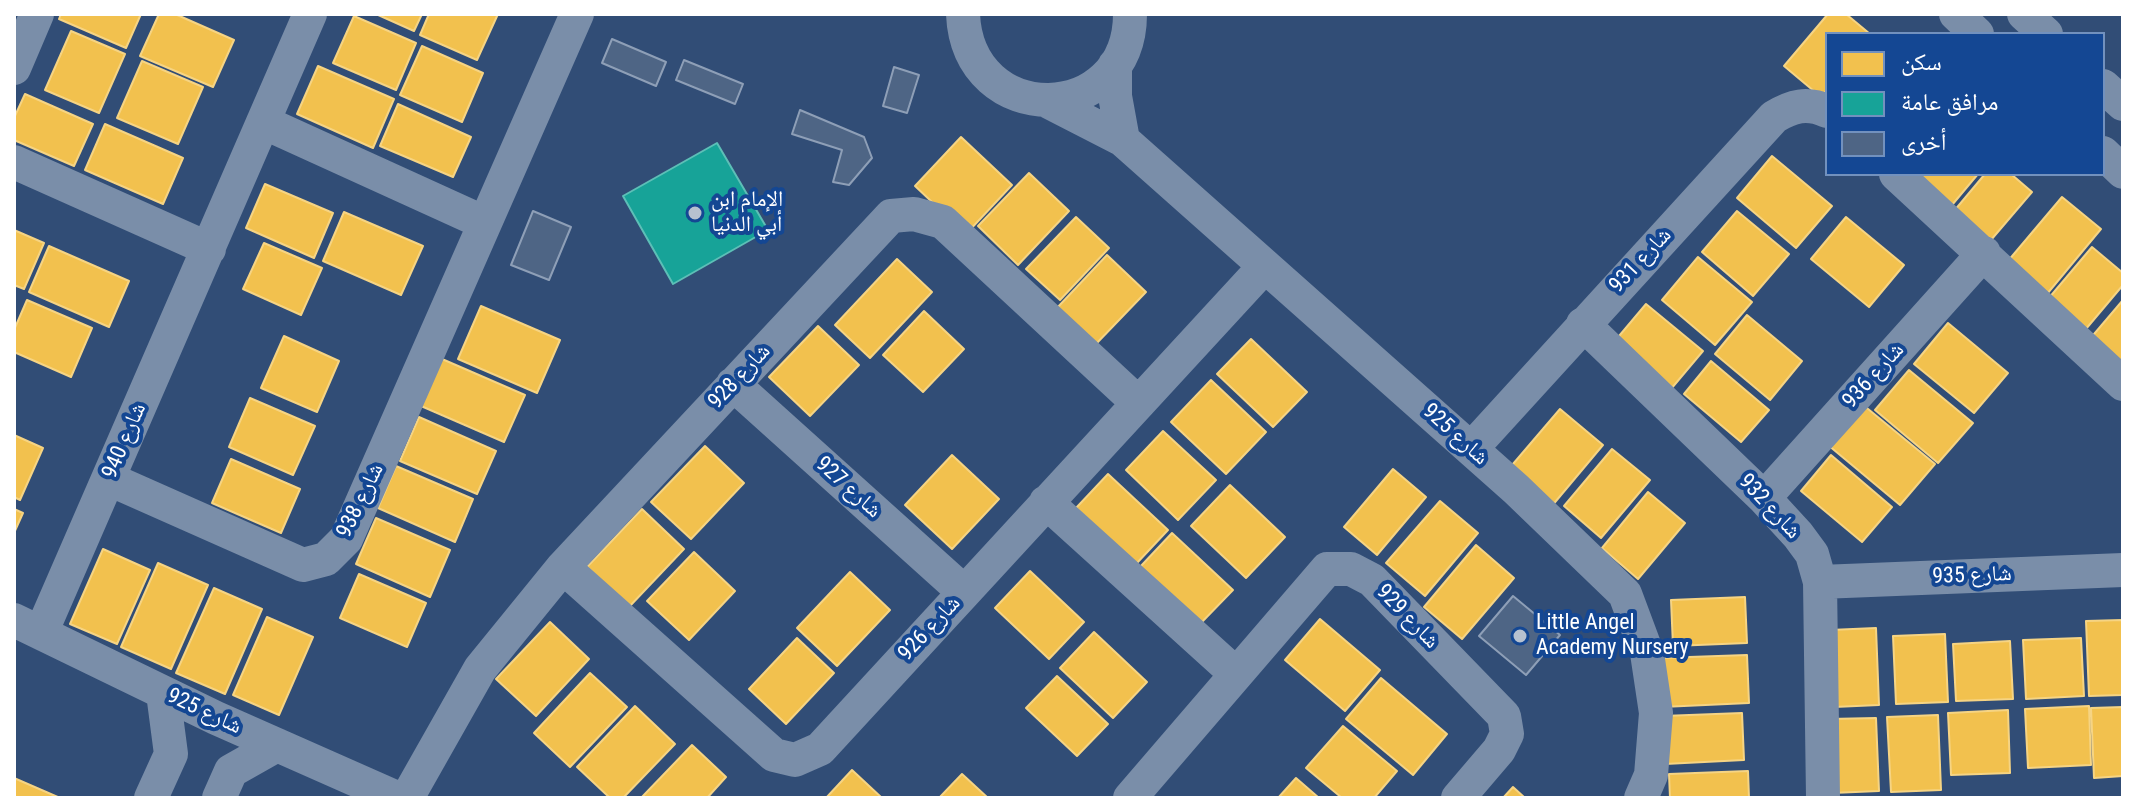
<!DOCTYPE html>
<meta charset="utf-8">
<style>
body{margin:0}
#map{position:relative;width:2137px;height:812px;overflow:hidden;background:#314d76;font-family:"Roboto Condensed","Noto Naskh Arabic",sans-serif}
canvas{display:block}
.frame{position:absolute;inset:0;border:16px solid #fff;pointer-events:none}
.legend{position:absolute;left:1825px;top:32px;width:280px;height:144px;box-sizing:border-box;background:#144793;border:2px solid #7291be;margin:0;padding:10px 14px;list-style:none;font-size:24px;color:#fff}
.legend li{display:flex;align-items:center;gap:16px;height:40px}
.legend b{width:40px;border:2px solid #7291be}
</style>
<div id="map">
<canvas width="2137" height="812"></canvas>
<div class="frame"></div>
<ul class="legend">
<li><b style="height:22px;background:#f2c14e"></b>سكن</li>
<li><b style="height:22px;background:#17a398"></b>مرافق عامة</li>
<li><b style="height:22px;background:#4e6585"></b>أخرى</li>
</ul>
</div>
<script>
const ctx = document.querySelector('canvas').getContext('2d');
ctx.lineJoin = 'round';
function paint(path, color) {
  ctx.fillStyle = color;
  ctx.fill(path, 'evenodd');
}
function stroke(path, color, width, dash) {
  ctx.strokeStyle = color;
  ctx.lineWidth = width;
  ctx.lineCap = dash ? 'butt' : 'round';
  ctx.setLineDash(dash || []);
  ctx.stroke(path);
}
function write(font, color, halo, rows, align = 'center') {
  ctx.font = font + ' "Roboto Condensed","Noto Naskh Arabic",sans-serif';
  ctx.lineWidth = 8;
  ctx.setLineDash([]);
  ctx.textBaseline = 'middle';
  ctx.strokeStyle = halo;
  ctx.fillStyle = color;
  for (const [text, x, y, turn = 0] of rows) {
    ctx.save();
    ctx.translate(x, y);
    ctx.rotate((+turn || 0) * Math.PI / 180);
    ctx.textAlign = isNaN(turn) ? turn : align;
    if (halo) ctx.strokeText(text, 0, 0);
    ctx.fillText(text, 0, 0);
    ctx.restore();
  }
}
const homes = new Path2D(`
 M61 14H141L126 48 59 19Z
 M159 14H175L234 40 213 87 140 56Z
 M376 14H422L414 31Z
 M429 14H498L477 60 420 35Z
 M1828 14H1846L1870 34H1827V90L1821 97 1784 66Z
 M354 16 416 43 396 90 333 63Z
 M71 31 125 54 99 113 45 90Z
 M422 46 483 73 462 122 400 95Z
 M142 61 203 87 178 144 117 118Z
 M318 66 394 99 373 148 297 114Z
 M25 94 93 124 74 166 14 140V118Z
 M398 104 471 137 453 177 380 146Z
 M105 124 183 158 163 204 85 170Z
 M961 137 1012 185 966 234 915 186Z
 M1772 156 1832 206 1796 248 1737 198Z
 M1029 173 1069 211 1018 265 978 226Z
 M1914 174H1978L1947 211Z
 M1985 174H2011L2032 192 1985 247 1949 217Z
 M265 184 333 213 314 258 246 228Z
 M2062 197 2101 229 2047 294 2008 261Z
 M1737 211 1789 254 1753 296 1702 252Z
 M344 212 423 246 401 295 323 261Z
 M1076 217 1109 248 1060 300 1026 269Z
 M1846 217 1904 265 1869 307 1811 259Z
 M14 230 44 243 24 289 14 285Z
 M264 243 322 268 301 315 243 289Z
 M49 246 129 281 109 327 29 292Z
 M2092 247 2123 273V285L2080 336 2043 305Z
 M1107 255 1146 292 1095 345 1056 309Z
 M1698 257 1752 302 1715 345 1662 300Z
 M897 259 932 292 870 358 835 325Z
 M27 300 92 328 71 377 14 352V330Z
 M2123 300V368L2089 340Z
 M1646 304 1703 351 1671 389 1614 342Z
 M481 306 560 340 537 393 458 359Z
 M924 311 964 349 923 392 883 355Z
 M1747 315 1802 361 1770 400 1715 354Z
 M1948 323 2008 373 1974 413 1914 364Z
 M818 326 859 365 810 416 769 377Z
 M284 336 339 361 317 412 261 388Z
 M1251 339 1307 392 1273 427 1217 374Z
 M442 359 525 395 504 442 421 406Z
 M1711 361 1769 410 1741 442 1684 394Z
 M1909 370 1973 423 1938 463 1875 410Z
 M1211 380 1266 432 1226 474 1171 422Z
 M250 398 315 426 293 475 229 447Z
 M1862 404 1935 464 1900 505 1828 445Z
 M1560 409 1603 445 1551 507 1507 471Z
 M419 417 496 451 477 494 400 461Z
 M1163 431 1216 480 1178 520 1126 470Z
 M14 435 43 448 20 500 14 497Z
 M705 446 744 483 691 539 651 502Z
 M1612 449 1650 480 1601 538 1564 506Z
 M952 455 999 499 952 549 905 505Z
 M1831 455 1892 507 1862 542 1801 491Z
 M231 459 300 489 281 533 212 503Z
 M396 466 473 499 455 542 378 508Z
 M1393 469 1426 497 1377 555 1344 527Z
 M1108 474 1168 530 1136 564 1076 508Z
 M1230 485 1285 537 1246 578 1191 526Z
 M1648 492 1685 523 1638 579 1602 548Z
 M1440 501 1478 533 1425 596 1386 563Z
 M14 509 23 513 14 533Z
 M642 509 684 549 629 607 587 567Z
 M376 518 450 550 430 597 356 564Z
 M1172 533 1233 590 1200 624 1140 567Z
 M1476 545 1514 578 1462 639 1424 607Z
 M103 549 150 570 117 644 70 624Z
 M694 552 735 591 689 640 647 601Z
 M158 563 208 585 171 669 121 647Z
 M1030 571 1084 622 1049 659 995 608Z
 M850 572 890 610 837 666 797 628Z
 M359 574 426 603 407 647 340 618Z
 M214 588 262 609 225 694 176 673Z
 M1745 597 1747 643 1673 646 1671 600Z
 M267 617 313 637 279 715 233 695Z
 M1320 619 1380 670 1345 711 1285 660Z
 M2123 620V695L2089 696 2086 621Z
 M550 622 589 659 536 716 496 679Z
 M1876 628 1879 705 1834 707 1830 630Z
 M1094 632 1147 682 1113 718 1060 668Z
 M1945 634 1948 702 1896 704 1893 636Z
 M797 638 834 673 786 724 749 689Z
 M2081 638 2084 696 2026 699 2023 640Z
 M2010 641 2013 699 1956 701 1953 644Z
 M1747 655 1749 703 1662 707 1660 658Z
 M590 673 627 707 570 767 534 733Z
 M1057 676 1108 724 1077 756 1026 708Z
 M1381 678 1447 734 1413 775 1346 719Z
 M635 706 675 744 623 798H610L577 767Z
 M2089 706 2091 765 2028 768 2025 709Z
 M2123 707V776L2094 778 2091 708Z
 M2008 710 2010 773 1951 775 1948 713Z
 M1742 713 1744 760 1665 764 1663 716Z
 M1938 715 1941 790 1891 792 1887 717Z
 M1876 718 1879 791 1832 793 1829 719Z
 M1343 726 1397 771 1374 798H1342L1306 768Z
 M692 745 726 777 707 798H641Z
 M852 770 882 798H826Z
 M1748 771 1749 798H1670L1669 774Z
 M962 774 988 798H939Z
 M14 778 60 798H14Z
 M1296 778 1319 798H1278Z
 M1513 787 1525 798H1503Z`);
paint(homes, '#f2c14e');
stroke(homes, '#f6d483', 2);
const public = new Path2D(`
 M717 143 768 230 673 284 623 196Z`);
paint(public, '#17a398');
stroke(public, '#5dbfb7', 2);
const building = new Path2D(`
 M612 39 666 62 656 86 602 63Z
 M684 60 743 84 735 104 676 80Z
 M894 67 919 75 907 113 883 106Z
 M800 110 864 137 872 158 849 185 833 182 842 150 792 134Z
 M533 211 571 227 549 280 511 265Z
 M1513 596 1560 635 1526 675 1479 636Z`);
paint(building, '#4e6585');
stroke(building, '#8e9fb7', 2);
stroke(new Path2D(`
 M963 14C968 130 1130 127 1130 14
 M1956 14 1977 34
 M2024 14 2046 34
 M1115 65V96L1123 140
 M14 68 37 14
 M2103 86 2123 104
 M1047 101 1123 140 1516 489 1625 594 1647 653 1656 713 1651 775 1641 798
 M263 122 485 223
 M2103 153 2123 172
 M14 162 209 249
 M1896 174 2123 384
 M1583 324 1764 498 1798 535 1812 554 1820 582 1823 798
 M733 384 964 592
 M1471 449 1774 117C1792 106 1807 102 1827 111
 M109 479 303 565 326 559 346 539 577 14
 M1764 498 1984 253
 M1046 502 1236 674
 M563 567 774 755 795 760 820 749 1265 266
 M1820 582 2123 570
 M14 620 216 718 397 798
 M41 633 310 14
 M151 798 171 754 163 693
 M219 798 231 771 277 745
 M407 798 480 669 563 567 891 216 914 214 943 222 1137 402
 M1130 798 1327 569H1351L1372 580 1504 716 1507 734 1499 750 1458 798`), '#7a8ea9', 34);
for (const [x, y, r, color] of [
 [695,213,8,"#b7c1cf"],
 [1520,636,8,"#b7c1cf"]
]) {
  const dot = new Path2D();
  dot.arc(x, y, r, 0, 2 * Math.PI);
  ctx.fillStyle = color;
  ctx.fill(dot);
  stroke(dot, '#144793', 3);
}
write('22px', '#fff', '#144793', [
 ["الإمام ابن",711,200],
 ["أبي الدنيا",711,225],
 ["Little Angel",1536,623],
 ["Academy Nursery",1536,648]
], 'left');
write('22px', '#fff', '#144793', [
 ["شارع 931",1641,261,-47],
 ["شارع 936",1874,376,-48],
 ["شارع 928",740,377,-47],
 ["شارع 925",1455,435,42],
 ["شارع 940",125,441,-67],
 ["شارع 927",848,488,42],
 ["شارع 938",361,501,-64],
 ["شارع 932",1769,507,47],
 ["شارع 935",1972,576,-2],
 ["شارع 929",1407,617,46],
 ["شارع 926",930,629,-47],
 ["شارع 925",204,712,25]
]);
</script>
